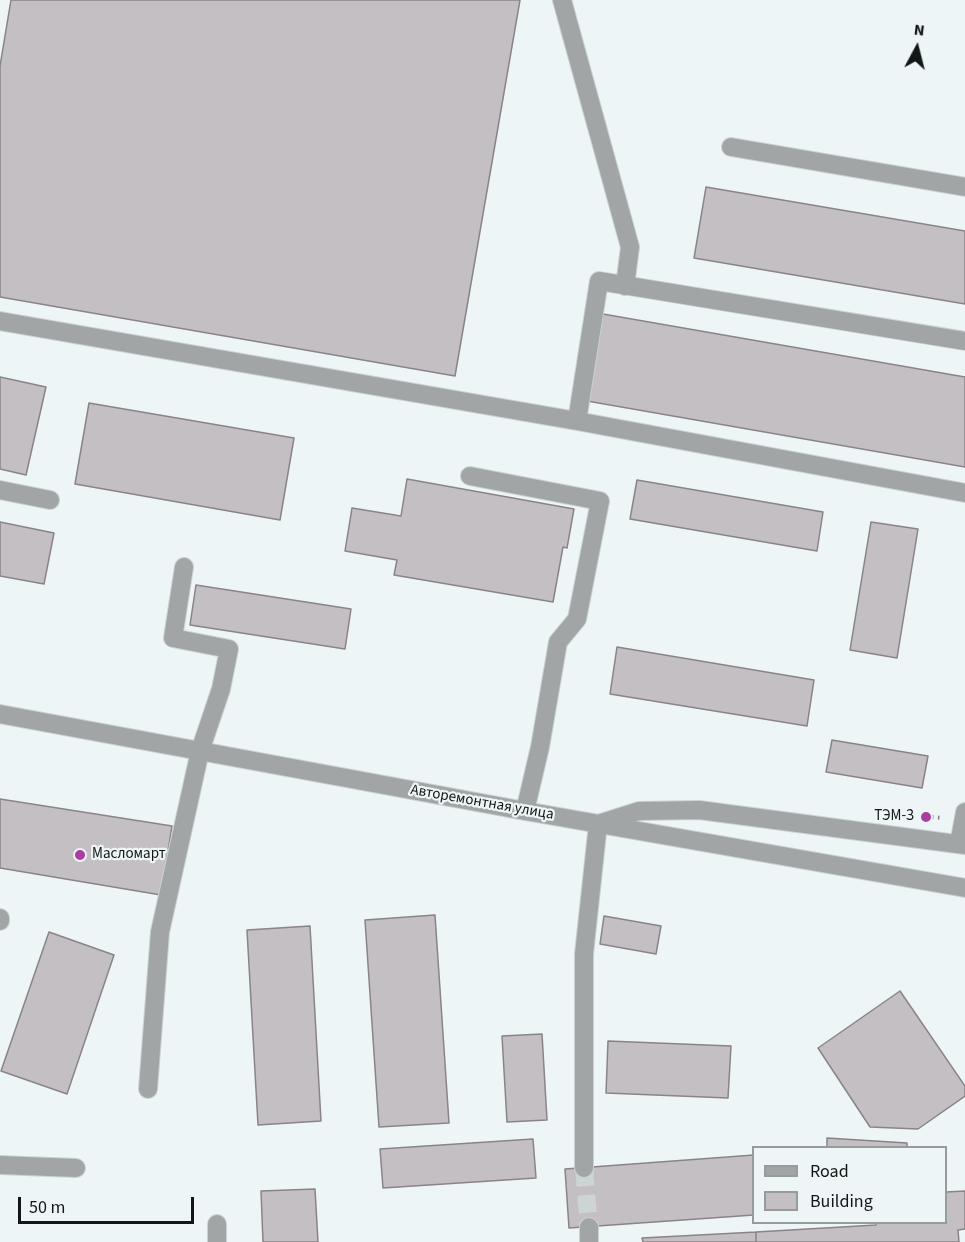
<!DOCTYPE html>
<meta charset="utf-8">
<style>
body{margin:0}
#map{position:relative;width:965px;height:1242px;overflow:hidden;background:#eef5f6;font-family:"Source Sans 3",sans-serif}
canvas{display:block}
.legend{position:absolute;left:752px;top:1146px;width:195px;height:78px;box-sizing:border-box;background:#eef5f6;border:2px solid #969c9c;margin:0;padding:8px 10px;list-style:none;font-size:18px;color:#131616}
.legend li{display:flex;align-items:center;gap:12px;height:30px}
.legend b{width:30px;border:2px solid #969c9c}
.north{position:absolute;left:887px;top:18px;width:60px;height:60px;-webkit-text-stroke:4px #eef5f6;paint-order:stroke;rotate:7deg;font-size:16px;font-weight:700;line-height:24px;text-align:center;color:#131616}
.north::after{content:'';display:block;margin:auto;width:21px;height:27px;background:#131616;clip-path:polygon(50% 0,100% 100%,50% 72%,0 100%)}
.scale{position:absolute;left:18px;top:1197px;width:176px;height:27px;box-sizing:border-box;border:3px solid #131616;border-top:0;padding-left:8px;font-size:18px;line-height:21px;white-space:nowrap;color:#131616;-webkit-text-stroke:4px #eef5f6;paint-order:stroke}
</style>
<div id="map">
<canvas width="965" height="1242"></canvas>
<ul class="legend">
<li><b style="height:8px;background:#a2a5a5"></b>Road</li>
<li><b style="height:16px;background:#c4bfc3"></b>Building</li>
</ul>
<div class="north">N</div>
<div class="scale">50 m</div>
</div>
<script>
const ctx = document.querySelector('canvas').getContext('2d');
ctx.lineJoin = 'round';
function paint(path, color) {
  ctx.fillStyle = color;
  ctx.fill(path, 'evenodd');
}
function stroke(path, color, width, dash) {
  ctx.strokeStyle = color;
  ctx.lineWidth = width;
  ctx.lineCap = dash ? 'butt' : 'round';
  ctx.setLineDash(dash || []);
  ctx.stroke(path);
}
function write(font, color, halo, rows, align = 'center') {
  ctx.font = font + ' "Source Sans 3",sans-serif';
  ctx.lineWidth = 4.5;
  ctx.setLineDash([]);
  ctx.textBaseline = 'middle';
  ctx.strokeStyle = halo;
  ctx.fillStyle = color;
  for (const [text, x, y, turn = 0] of rows) {
    ctx.save();
    ctx.translate(x, y);
    ctx.rotate((+turn || 0) * Math.PI / 180);
    ctx.textAlign = isNaN(turn) ? turn : align;
    if (halo) ctx.strokeText(text, 0, 0);
    ctx.fillText(text, 0, 0);
    ctx.restore();
  }
}
const building = new Path2D(`
 M11 0H520L455 376 0 297V66Z
 M706 187 965 231V304L694 258Z
 M603 314 965 377V467L587 401Z
 M0 377 46 387 26 475 0 469Z
 M89 403 294 438 280 520 75 484Z
 M407 479 574 509 567 548 563 547 553 602 394 575 397 560 345 551 352 508 401 516Z
 M637 480 823 512 817 551 630 519Z
 M0 522 54 533 44 584 0 576Z
 M871 522 918 529 897 658 850 650Z
 M196 585 351 609 345 649 190 625Z
 M617 647 814 680 807 726 610 694Z
 M832 740 928 756 922 788 826 772Z
 M0 799 172 826 161 895 0 868Z
 M435 915 449 1123 379 1127 365 920Z
 M604 916 661 926 656 954 600 944Z
 M310 926 321 1121 258 1125 247 930Z
 M49 932 114 955 67 1094 1 1071Z
 M900 991 965 1086V1096L918 1129 870 1127 818 1048Z
 M542 1034 547 1120 507 1122 502 1036Z
 M608 1041 731 1046 728 1098 606 1093Z
 M827 1138 907 1143V1148H827Z
 M533 1139 536 1178 383 1188 380 1149Z
 M754 1155V1215L569 1228 565 1169Z
 M315 1189 318 1242H263L261 1191Z
 M965 1191V1229L958 1230 959 1242H756V1232L876 1225V1222H946V1192Z
 M756 1232V1242H643L642 1238Z`);
paint(building, '#c4bfc3');
stroke(building, '#898488', 1.5);
stroke(new Path2D(`
 M584 1168 589 1227`), '#cdd4d4', 18, [18, 9]);
const minor = new Path2D(`
 M562 0 630 247 625 286
 M731 147 965 187
 M0 321 577 421
 M965 341 599 281 577 421 965 493
 M470 476 600 501 577 619 558 642 540 747 525 811
 M0 490 50 500
 M0 714 525 811 965 888
 M959 844 965 812
 M0 921V918
 M148 1089 160 932 200 751 221 689 229 649 173 638 184 567
 M0 1165 76 1168
 M584 1168V954L598 824 639 811 699 810 965 845
 M217 1224V1242
 M589 1227V1242`);
stroke(minor, '#cbd1d2', 20);
stroke(new Path2D(`
 M920 816 943 818`), '#7c8181', 4, [1.5, 4.5]);
stroke(minor, '#a2a5a5', 18);
for (const [x, y, r, color] of [
 [926,817,6,"#a83e9f"],
 [80,855,6,"#a83e9f"]
]) {
  const dot = new Path2D();
  dot.arc(x, y, r, 0, 2 * Math.PI);
  ctx.fillStyle = color;
  ctx.fill(dot);
  stroke(dot, '#eef5f6', 2);
}
write('15px', '#131616', '#eef5f6', [
 ["Авторемонтная улица",482,803,10]
]);
write('15px', '#131616', '#eef5f6', [
 ["ТЭМ-З",914,817],
 ["Масломарт",92,855,"left"]
], 'right');
</script>
